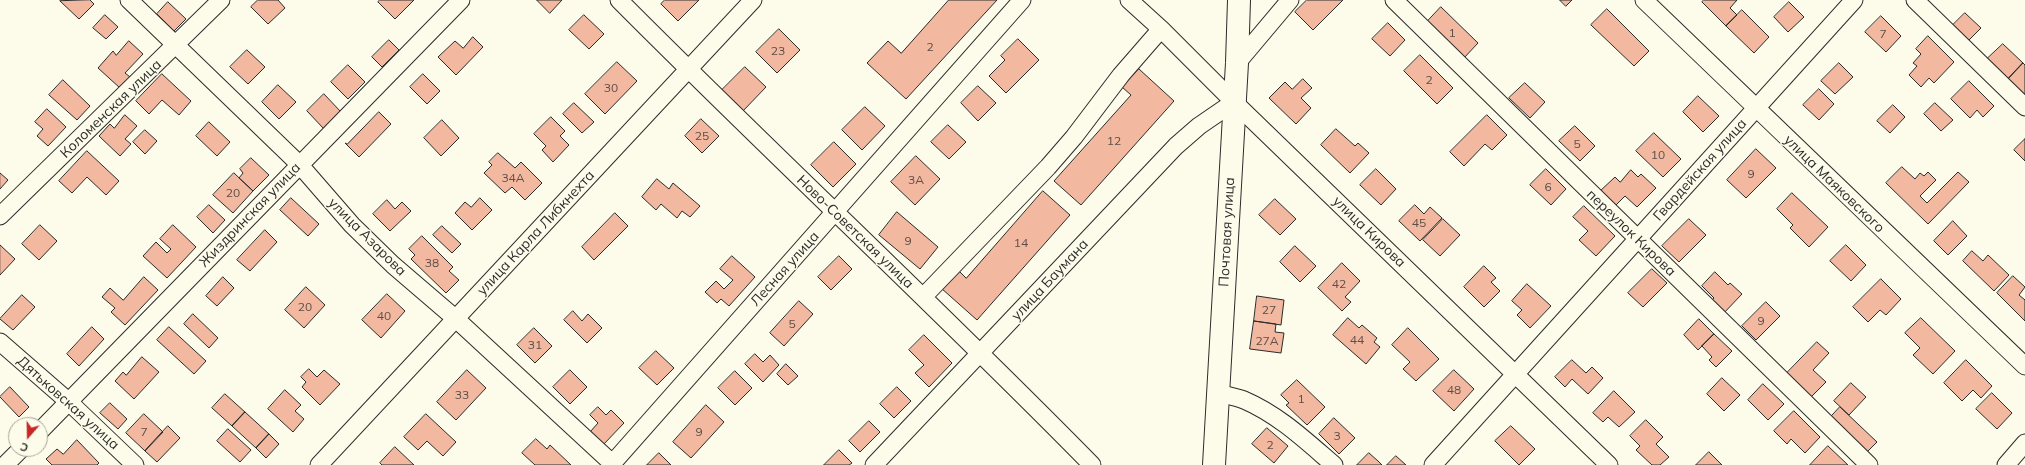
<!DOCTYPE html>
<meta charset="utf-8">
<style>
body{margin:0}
#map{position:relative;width:2025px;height:465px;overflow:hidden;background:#fdfbea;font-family:Mulish,sans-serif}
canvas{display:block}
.north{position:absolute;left:8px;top:417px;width:40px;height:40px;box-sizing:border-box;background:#fdfbea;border:1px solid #a9a89e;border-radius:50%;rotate:200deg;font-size:11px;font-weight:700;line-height:16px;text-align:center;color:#2b2b2b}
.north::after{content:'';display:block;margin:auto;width:14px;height:18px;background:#c62828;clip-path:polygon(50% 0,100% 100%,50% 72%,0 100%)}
</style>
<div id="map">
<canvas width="2025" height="465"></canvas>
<div class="north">С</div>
</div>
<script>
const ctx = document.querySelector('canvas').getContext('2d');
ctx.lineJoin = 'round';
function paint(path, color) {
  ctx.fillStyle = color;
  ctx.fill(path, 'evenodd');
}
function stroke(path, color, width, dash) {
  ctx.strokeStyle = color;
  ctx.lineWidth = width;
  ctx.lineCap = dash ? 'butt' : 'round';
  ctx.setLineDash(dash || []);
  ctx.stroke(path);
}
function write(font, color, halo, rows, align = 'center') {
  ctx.font = font + ' Mulish,sans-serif';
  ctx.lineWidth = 3;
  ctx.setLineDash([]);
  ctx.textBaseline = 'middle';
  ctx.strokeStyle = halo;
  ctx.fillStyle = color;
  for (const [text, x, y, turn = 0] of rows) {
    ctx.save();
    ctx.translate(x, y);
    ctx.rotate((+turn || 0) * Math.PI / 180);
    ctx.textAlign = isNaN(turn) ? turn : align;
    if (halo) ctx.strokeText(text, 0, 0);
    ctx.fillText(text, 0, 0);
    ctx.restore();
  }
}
const building = new Path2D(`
 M90 0 94 4 79 19 60 1Z
 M258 0H278L285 8 268 24 251 7Z
 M380 0H414L395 19 378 2Z
 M537 0H562L550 13Z
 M665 0H699L678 21 661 4Z
 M949 0H997L906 99 867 63 888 41 901 53Z
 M1307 0H1343L1313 30 1295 12Z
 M1560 0H1572L1566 6Z
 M1704 0H1737L1730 8 1737 15 1726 26 1702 2Z
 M168 2 186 19 174 31 157 14Z
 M1789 2 1804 17 1788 32 1774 17Z
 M1441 7 1478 43 1463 59 1426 23Z
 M1607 9 1649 51 1634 66 1591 25Z
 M1742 10 1769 37 1754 53 1726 26Z
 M1965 13 1981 28 1968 41 1952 26Z
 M105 15 118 27 106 39 93 28Z
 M584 15 604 34 589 49 569 30Z
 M1881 16 1901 36 1886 52 1865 32Z
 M1388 23 1405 40 1390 56 1372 39Z
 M779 29 800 50 777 73 756 52Z
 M1928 36 1954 62 1934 83 1929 78 1921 87 1909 75 1917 66 1913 63 1921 54 1916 49Z
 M473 37 483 47 456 75 438 57 455 41 463 48Z
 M1018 39 1039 60 1006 93 989 76 1005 60 1001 56Z
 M389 40 399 50 382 67 372 57Z
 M129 41 143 54 125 73 130 77 120 88 98 68 113 51 116 55Z
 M2003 44 2023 63 2008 79 1987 59Z
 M247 50 265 67 248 84 230 67Z
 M1420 55 1453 88 1437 104 1404 71Z
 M617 62 637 81 605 114 585 94Z
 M1839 63 1853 77 1835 94 1821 81Z
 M2023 63 2025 65V96L2008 79Z
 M348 65 365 82 348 99 331 82Z
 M745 67 766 87 742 112 721 91Z
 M1139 69 1174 101 1081 205 1054 181 1131 95 1122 87Z
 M162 74 191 101 179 115 162 100 149 114 136 101Z
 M423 74 440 91 427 104 410 87Z
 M1303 79 1312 88 1301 98 1311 108 1296 124 1269 98 1285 82 1292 89Z
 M63 80 90 106 77 120 49 95Z
 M1969 81 1994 106 1983 117 1977 110 1970 118 1951 99Z
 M1525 83 1545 102 1530 118 1509 98Z
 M278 85 296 102 279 119 262 102Z
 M978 86 996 103 978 121 961 103Z
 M1819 89 1834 104 1819 120 1803 105Z
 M324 94 341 112 324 129 307 111Z
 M1698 96 1719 116 1703 132 1683 112Z
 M574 103 594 122 582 133 563 114Z
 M1935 103 1953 120 1941 131 1924 114Z
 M1893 105 1905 117 1890 133 1877 121Z
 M865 107 885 126 862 150 842 130Z
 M47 109 66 127 48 146 37 136 43 129 35 122Z
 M379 112 391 124 359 157 345 143 347 144Z
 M125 115 137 126 125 139 131 144 120 156 99 136 110 124 114 128Z
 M1487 115 1507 135 1492 150 1485 144 1464 166 1450 152Z
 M551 117 565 131 560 136 569 145 553 162 542 150 546 146 534 134Z
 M701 119 719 136 702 153 685 136Z
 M442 120 459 138 441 156 424 138Z
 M209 122 230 142 217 156 196 136Z
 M948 125 966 142 949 159 931 142Z
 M1575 126 1595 146 1580 161 1559 141Z
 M1336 129 1355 146 1358 143 1369 153 1350 173 1321 145Z
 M145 130 157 141 145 154 133 142Z
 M1654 133 1681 159 1663 177 1636 151Z
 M2025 139V161L2014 150Z
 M834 142 856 164 833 187 811 165Z
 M1756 149 1776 168 1746 198 1727 180Z
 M87 151 119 181 106 195 87 177 72 193 59 181Z
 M498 153 515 168 521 162 542 183 525 200 512 187 505 193 484 173 492 165 489 162Z
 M916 156 940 179 915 205 891 182Z
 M251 158 269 175 253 191 239 178 243 173 240 169Z
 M1902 167 1915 179 1920 173 1924 176 1928 172 1936 180 1920 196 1927 203 1958 172 1969 182 1928 224 1886 183Z
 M1376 169 1396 189 1381 205 1360 185Z
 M1546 169 1566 189 1551 205 1530 185Z
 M1631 170 1638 177 1641 174 1656 188 1637 207 1625 196 1614 207 1599 192 1615 177 1620 182Z
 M0 173 8 180 0 189Z
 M234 173 253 191 233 213 213 195Z
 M657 179 669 189 673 183 700 206 690 217 682 211 677 218 661 204 656 210 642 197Z
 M1043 191 1070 215 977 320 941 288 958 270 966 278Z
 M1792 193 1828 227 1809 247 1790 228 1793 225 1777 209Z
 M291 198 319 224 308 236 280 210Z
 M480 198 492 210 472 230 455 213 465 202 471 207Z
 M1275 199 1296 219 1280 235 1259 215Z
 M387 200 395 209 402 202 411 211 390 231 373 214Z
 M209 205 225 220 213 233 197 217Z
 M1415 205 1424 214 1430 207 1442 218 1420 241 1399 221Z
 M1584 206 1615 236 1596 256 1579 240 1588 231 1573 217Z
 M897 212 938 247 920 269 879 235Z
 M615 213 628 226 594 260 582 247Z
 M1443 219 1460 235 1440 256 1423 240Z
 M1689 219 1706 235 1679 262 1662 246Z
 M1953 221 1967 236 1948 255 1934 241Z
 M40 225 57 241 39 260 22 244Z
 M173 225 196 247 167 278 143 256 156 242 167 253 171 249 160 239Z
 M442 226 461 244 452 253 433 235Z
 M265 230 277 242 250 271 237 260Z
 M422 236 453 267 449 271 459 280 446 293 411 259 415 255 409 249Z
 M0 245 15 259 0 275Z
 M1846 245 1866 265 1851 281 1830 261Z
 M1295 246 1316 266 1300 282 1280 262Z
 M1972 251 1983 261 1988 255 2009 275 1994 291 1963 261Z
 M732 256 755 277 729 306 721 299 717 303 705 292 716 281 724 289 733 280 720 269Z
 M839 256 852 269 831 290 818 277Z
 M1342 263 1360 281 1345 297 1351 302 1342 311 1318 288Z
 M1484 266 1496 278 1491 282 1500 291 1484 307 1464 287Z
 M1652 269 1667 283 1643 307 1628 293Z
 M1715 272 1728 285 1730 283 1742 294 1722 315 1709 303 1714 298 1702 286Z
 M2013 276 2025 287 2019 295 2025 300V321L1997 293Z
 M144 277 158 290 125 325 111 312 115 308 102 297 110 288 123 300Z
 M223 277 234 288 217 306 206 296Z
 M1881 279 1901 299 1886 315 1880 310 1868 322 1853 307Z
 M1527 284 1551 306 1530 328 1517 315 1522 310 1512 301Z
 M306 287 325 305 304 328 285 310Z
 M387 294 405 311 381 338 362 320Z
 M22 295 35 307 13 330 0 319Z
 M1257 296 1284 300 1281 325 1254 321Z
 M799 301 813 314 784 346 770 333Z
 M1766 302 1780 316 1756 340 1742 326Z
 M573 311 582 321 588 314 602 328 587 343 564 320Z
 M193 314 218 338 209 348 184 324Z
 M1348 318 1359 328 1362 325 1377 338 1374 342 1380 347 1366 364 1333 335Z
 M1921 318 1955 351 1933 374 1913 355 1920 348 1905 333Z
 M1699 319 1714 334 1698 350 1684 335Z
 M1254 321 1276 324 1275 332 1284 333 1281 353 1250 349Z
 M92 327 104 339 79 366 67 354Z
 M169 327 206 361 194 374 157 340Z
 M534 328 552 346 535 363 517 345Z
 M1408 328 1439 359 1416 381 1403 369 1410 362 1392 345Z
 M1714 334 1732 351 1716 367 1709 360 1712 357 1702 346Z
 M924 335 952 363 929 387 915 373 924 365 909 350Z
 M1817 342 1829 353 1813 370 1826 382 1810 398 1786 374Z
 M656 351 674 368 657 385 639 368Z
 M755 354 763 362 770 355 779 365 763 382 745 364Z
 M142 357 159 372 134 399 115 381 123 372 126 375Z
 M1572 360 1586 373 1592 367 1603 378 1588 394 1572 379 1565 387 1555 377Z
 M1966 360 1992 386 1981 398 1973 390 1962 401 1944 383Z
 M786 364 798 376 788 385 777 374Z
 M309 369 317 377 324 370 340 384 320 405 302 387 306 382 301 377Z
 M467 370 486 388 456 420 437 402Z
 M570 370 587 387 570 404 553 387Z
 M1454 370 1474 389 1454 411 1433 391Z
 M735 371 752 388 735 405 718 388Z
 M1722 378 1740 395 1724 411 1707 394Z
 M1297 380 1325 407 1307 425 1286 405 1289 403 1281 395Z
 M1851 383 1866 397 1849 415 1834 401Z
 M1763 384 1784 404 1768 420 1748 400Z
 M10 387 29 407 19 417 0 397Z
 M897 387 911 401 894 418 880 404Z
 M285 390 301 405 295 411 304 419 293 432 268 409Z
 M1614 391 1635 412 1619 427 1608 417 1603 422 1593 413Z
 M1992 393 2012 413 1997 429 1976 409Z
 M225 394 245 412 232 426 212 408Z
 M110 403 127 419 118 429 100 413Z
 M706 405 724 422 691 458 673 442Z
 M598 407 606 415 611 410 624 423 603 445 590 432 598 423 590 415Z
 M1840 407 1877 442 1865 454 1828 420Z
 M1794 411 1820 437 1805 453 1791 439 1787 444 1774 431Z
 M245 412 269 434 256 448 232 426Z
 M144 414 163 432 145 451 126 433Z
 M426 414 456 442 443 456 427 441 418 450 404 437Z
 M1334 418 1355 438 1339 454 1319 434Z
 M1646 420 1663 437 1656 444 1669 457 1660 465H1652L1636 450 1640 446 1630 436Z
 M869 421 880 432 860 452 849 441Z
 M168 426 180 438 157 462 145 451Z
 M1511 426 1535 449 1519 465 1495 441Z
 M1267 428 1288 446 1274 463 1252 444Z
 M228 429 251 450 240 462 217 441Z
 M269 434 279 444 266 458 256 448Z
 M536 439 547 449 550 445 571 465H535L522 453Z
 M77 440 99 463 97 465H52L46 459 57 449 63 454Z
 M1828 446 1848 465H1810Z
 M395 447 414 465H382L380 463Z
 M839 450 852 463 849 465H824Z
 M1709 452 1722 465H1696Z
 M659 453 671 465H647Z
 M1369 453 1378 461 1382 465H1357Z
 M1396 456 1406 465H1387Z`);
paint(building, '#f2b8a0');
stroke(building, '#2b2b2b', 1);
const minor = new Path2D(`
 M129 0 299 164 352 225 393 265 456 319 614 465
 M619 0C775 157 937 307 1092 465
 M1129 0 1161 29 1234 102 1609 465
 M1394 0 1869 465
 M1644 0 2025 366
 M1915 0 2025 107
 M1237 63 1290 0
 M0 216 221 0
 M923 297 1048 167 1074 137 1121 75 1161 29
 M0 342 69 402 135 465
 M1218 393C1226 395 1236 397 1244 400 1279 415 1306 441 1334 465
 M40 431 461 0
 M5 465 21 449
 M319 465 753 0
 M611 465 1022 0
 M874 465 1176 146 1199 126 1234 102
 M1433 465 1854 0
 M2006 465 2025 443`);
const major = new Path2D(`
 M1214 465 1237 63 1239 0`);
stroke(minor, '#2b2b2b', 19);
stroke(major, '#2b2b2b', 24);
stroke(minor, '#fdfbea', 17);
stroke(major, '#fdfbea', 22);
write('12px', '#5d4e48', null, [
 ["1",1452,33],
 ["7",1883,34],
 ["2",930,47],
 ["23",778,51],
 ["2",1429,80],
 ["30",611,88],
 ["25",702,136],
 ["12",1114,141],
 ["5",1577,144],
 ["10",1658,155],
 ["9",1751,174],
 ["34А",513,178],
 ["3А",916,180],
 ["6",1548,187],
 ["20",233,193],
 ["45",1419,223],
 ["9",908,241],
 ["14",1021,243],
 ["38",432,263],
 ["42",1339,284],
 ["20",305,307],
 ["27",1269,310],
 ["40",384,316],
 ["9",1761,321],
 ["5",792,324],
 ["44",1357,340],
 ["27А",1267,341],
 ["31",535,345],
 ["48",1454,390],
 ["33",462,395],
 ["1",1301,399],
 ["7",144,432],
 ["9",699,432],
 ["3",1337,436],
 ["2",1270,445]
]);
write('14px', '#2b2b2b', '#fdfbea', [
 ["Коломенская улица",111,109,-44],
 ["Гвардейская улица",1700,170,-48],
 ["улица Маяковского",1834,184,44],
 ["Жиздринская улица",250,215,-46],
 ["Ново-Советская улица",855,232,44],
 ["Почтовая улица",1227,232,-87],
 ["улица Кирова",1369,232,44],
 ["улица Карла Либкнехта",536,233,-47],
 ["переулок Кирова",1631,233,44],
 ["улица Азарова",367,237,45],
 ["Лесная улица",785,269,-48],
 ["улица Баумана",1050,280,-47],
 ["Дятьковская улица",68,403,42]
]);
</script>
